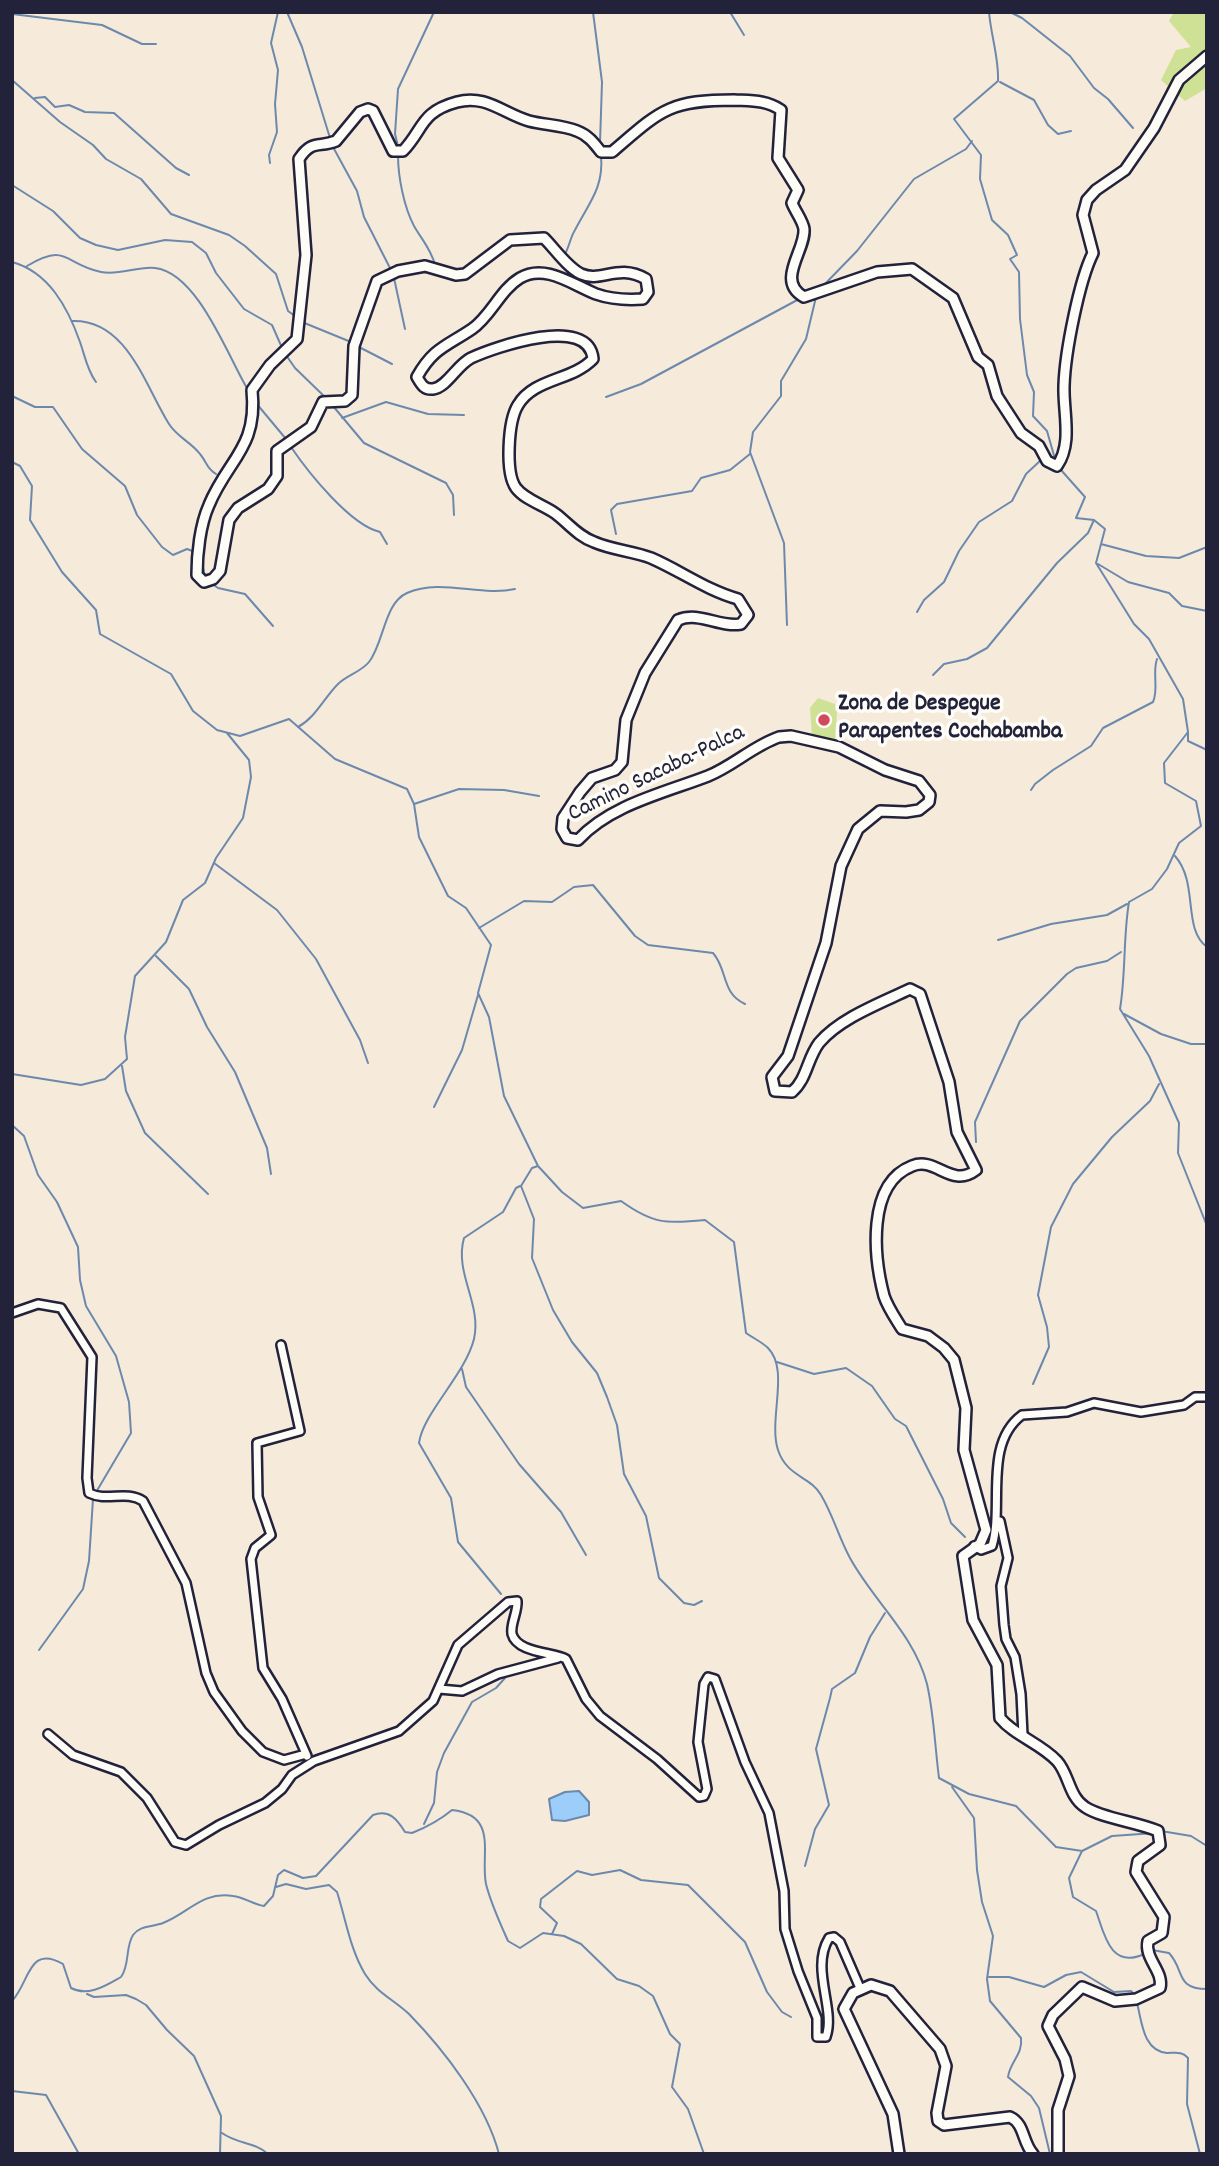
<!DOCTYPE html>
<style>
body{margin:0}
#map{position:relative;width:1219px;height:2166px;overflow:hidden;background:#f6eada;font-family:Dekko,sans-serif}
canvas{display:block}
.frame{position:absolute;inset:0;border:14px solid #22223b;pointer-events:none}
</style>
<div id="map">
<canvas width="1219" height="2166"></canvas>
<div class="frame"></div>
</div>
<script>
const ctx = document.querySelector('canvas').getContext('2d');
ctx.lineJoin = 'round';
function paint(path, color) {
  ctx.fillStyle = color;
  ctx.fill(path, 'evenodd');
}
function stroke(path, color, width, dash) {
  ctx.strokeStyle = color;
  ctx.lineWidth = width;
  ctx.lineCap = dash ? 'butt' : 'round';
  ctx.setLineDash(dash || []);
  ctx.stroke(path);
}
function write(font, color, halo, rows, align = 'center') {
  ctx.font = font + ' Dekko,sans-serif';
  ctx.lineWidth = 7;
  ctx.setLineDash([]);
  ctx.textBaseline = 'middle';
  ctx.strokeStyle = halo;
  ctx.fillStyle = color;
  for (const [text, x, y, turn = 0] of rows) {
    ctx.save();
    ctx.translate(x, y);
    ctx.rotate((+turn || 0) * Math.PI / 180);
    ctx.textAlign = isNaN(turn) ? turn : align;
    if (halo) ctx.strokeText(text, 0, 0);
    ctx.fillText(text, 0, 0);
    ctx.restore();
  }
}
paint(new Path2D(`
 M1174 12H1207V88L1185 101 1161 80 1176 50 1191 47 1169 21Z
 M818 698 835 704 837 712 835 740 812 736 810 708Z`), '#cfe195');
const water = new Path2D(`
 M579 1791 589 1802V1815L565 1821 552 1820 549 1799 565 1792Z`);
paint(water, '#9dcdf9');
stroke(water, '#6c89ad', 2);
stroke(new Path2D(`
 M287 12 302 47 330 138
 M593 12 602 82 600 143
 M730 12 744 35
 M989 12C991 36 999 58 998 81L954 119 981 155 980 179 992 220 1008 235 1017 255 1010 259 1019 272 1020 319 1027 375 1034 392 1033 416 1047 431 1055 459
 M1010 12 1022 18 1070 56 1094 88 1108 99 1133 128
 M12 14 102 25 142 44H156
 M12 80 60 122 93 145 106 159 141 179 171 214 229 235 245 246 276 274 288 311 295 316
 M1000 82 1034 100 1048 125 1058 134 1071 131
 M35 98 45 97 55 107 69 105 85 112 114 113 176 168 189 175
 M398 146 395 134 398 89 434 12
 M333 147 357 191 364 217 391 270
 M398 155C398 177 404 207 414 226 422 240 431 249 435 265
 M270 163 269 155 277 132 275 104 278 70 271 43 278 12
 M12 185 53 211 80 238 96 245 118 250 165 240 192 242 206 253 216 273 244 309 272 325 283 350
 M564 256C569 248 570 238 575 230 589 203 604 187 601 156
 M12 262C49 272 68 308 80 342 85 356 87 370 96 382
 M27 266C68 242 63 264 101 272 119 276 137 266 155 268 198 273 228 357 248 390
 M394 278 405 329
 M823 286 857 251 914 179 966 149 972 141
 M72 321C127 319 145 386 169 424 177 437 191 442 200 454 207 462 206 468 216 474
 M302 322 351 342
 M359 347 392 364
 M286 355 295 368 327 399
 M12 396 35 407H53L82 449 125 486 137 515 162 547 173 555 187 549 195 552
 M606 397 641 384 801 298
 M256 403 286 439
 M333 406 364 443 446 483 453 495 454 515
 M342 418 386 402 428 414 464 415
 M291 447C308 472 350 525 380 532L387 544
 M12 462 20 466 32 486 30 520 62 572 96 610 100 634 171 674 193 711 217 730 240 736 289 719 335 759 407 789 414 804 419 837 448 896 466 908 491 945 478 993 489 1017 504 1096 538 1166 562 1192 583 1208 621 1201C653 1224 666 1224 705 1220L734 1242 746 1333C753 1338 762 1342 768 1348 790 1370 768 1419 778 1450 787 1477 810 1476 821 1495 833 1515 839 1538 850 1558 874 1602 914 1634 927 1684 934 1714 935 1748 939 1778L969 1794 1016 1806 1056 1847 1082 1851 1112 1836 1155 1833
 M1061 470 1085 497 1076 518 1094 520 1105 529 1096 563 1134 624 1149 639 1183 699 1188 732 1164 763 1165 783 1196 801 1201 826 1179 843 1167 869 1152 889 1129 902C1123 938 1126 973 1120 1009L1149 1056 1179 1123 1178 1153 1207 1226
 M616 534 611 510 617 504 692 491 701 478 730 470 750 454
 M1101 544 1146 556 1179 558 1207 547
 M202 562 205 577
 M1098 564 1128 582 1169 593 1182 606 1207 611
 M211 583 218 588 245 594 273 626
 M917 612 924 600 944 582 959 551 979 522 1012 501 1026 474 1041 460
 M787 625 784 543 750 452 753 432 781 396V381L806 339 816 297
 M933 675 944 664 967 659 987 648 1057 563 1088 533 1094 520
 M298 727C315 718 324 698 338 684 347 675 361 672 369 662 384 643 384 603 407 593 441 578 481 597 515 589
 M1188 732V741L1207 750
 M1031 790 1035 784 1053 770 1091 746 1103 728 1153 702C1159 689 1152 673 1157 659
 M414 804 459 789 504 790 539 796
 M1175 856C1199 883 1182 929 1207 947
 M214 863 277 910 316 959 360 1040 368 1063
 M479 928 524 901 552 902 574 887 593 885 635 936 648 945 713 953C728 970 721 993 745 1004
 M998 940 1051 924 1107 915 1127 904
 M156 956 189 989 207 1027 235 1072 267 1148 271 1174
 M1124 1014 1161 1034 1191 1044H1207
 M122 1066 126 1091 145 1133 208 1194
 M12 1074 81 1085 105 1079 127 1059 125 1037 135 976 166 942 183 900 205 883 216 858 243 818 251 777 249 760 227 733
 M434 1107 462 1050 478 995
 M12 1125 24 1136 38 1175 57 1202 78 1247 80 1280 86 1306 116 1356 129 1402 131 1433 95 1494
 M976 1142 975 1122 1020 1021 1067 974 1076 968 1107 961 1121 952
 M538 1166 532 1168 521 1186 534 1219 532 1258 553 1310 572 1342 597 1373 607 1397 617 1425 624 1474 646 1516 659 1578 684 1603 694 1605 702 1601
 M777 1362 814 1374 846 1368 872 1386 895 1419 906 1426 943 1499 951 1523 965 1537
 M462 1369 466 1387 519 1464 561 1512 586 1555
 M1033 1384 1049 1347 1047 1327 1038 1295 1051 1227 1073 1184 1112 1137 1150 1101 1159 1084
 M501 1594 458 1542 451 1498 419 1443C423 1413 465 1375 474 1339 482 1304 454 1273 464 1238L503 1212 516 1188 520 1186
 M39 1650 83 1589 89 1561 93 1499
 M952 1787 974 1818 977 1870 982 1902 993 1936 987 1979 990 2001 1021 2038C1023 2055 1010 2061 1008 2077L1031 2096 1039 2108 1050 2154
 M424 1824 434 1803 437 1772 444 1753 472 1702 496 1688 505 1678
 M1161 1831 1191 1836 1207 1846
 M1082 1851 1069 1878 1073 1897 1096 1911C1104 1933 1110 1970 1144 1954
 M805 1866 815 1829 829 1805 816 1749 830 1698 832 1689 855 1673 870 1637 885 1613
 M276 1887 286 1884 306 1889 329 1885 337 1892C346 1920 350 1949 365 1974 376 1992 394 2000 409 2014 444 2050 486 2104 499 2154
 M552 1934 557 1923 540 1907 541 1899 577 1871 592 1875 620 1870 641 1880 688 1885 745 1942 767 1992 782 2012 791 2017
 M1152 1950 1169 1953C1185 1970 1175 1989 1207 1989
 M989 1977H1009L1044 1987 1066 1975 1081 1972 1114 1992 1131 1991 1135 1995
 M87 1994 94 1997 126 1995 136 1999 146 2005 167 2030 194 2056 221 2116 220 2154
 M12 2001C30 1982 28 1944 63 1964L71 1988C88 1997 105 1986 121 1977 130 1965 125 1948 133 1935 140 1925 153 1927 163 1923 189 1913 202 1891 233 1896 244 1897 252 1904 264 1906L273 1896 278 1875 284 1870 303 1878 316 1876 373 1815C389 1809 397 1819 405 1832L412 1833C427 1827 440 1820 452 1810 499 1815 480 1855 486 1884 491 1904 500 1923 508 1941L520 1948 543 1933 564 1936 581 1944 617 1979 639 1986 653 1996 670 2034 680 2044 672 2087 688 2109 704 2154
 M1137 2003C1142 2022 1143 2051 1167 2053 1176 2053 1182 2051 1188 2058L1187 2104 1200 2154
 M12 2091 46 2095 79 2154
 M222 2133C237 2144 255 2142 268 2154`), '#6c89ad', 2);
const minor = new Path2D(`
 M12 1313 38 1304 61 1308 92 1357 87 1478 89 1493C107 1502 126 1490 143 1501L186 1583 206 1673 214 1692 242 1731 263 1752 284 1760 306 1754
 M281 1345 300 1431 257 1443 258 1497 271 1535 255 1548 251 1559 263 1668 282 1699 307 1756
 M1000 1521 1008 1558 1001 1586 1004 1625 1006 1639 1015 1657 1021 1694 1023 1735
 M974 1546 981 1550 992 1546C1004 1506 983 1444 1022 1415L1067 1412 1094 1403 1141 1412 1184 1405 1195 1397H1207
 M439 1689 462 1691 498 1674 558 1658
 M48 1734 73 1755 121 1772 147 1798 175 1842 186 1845 219 1825 265 1803 282 1789 292 1775 314 1761 399 1731 433 1701 458 1645 508 1602 517 1601C518 1612 510 1624 512 1634 517 1653 553 1652 566 1659L586 1699 600 1716 657 1759 699 1797 704 1796 707 1789 698 1742 704 1684 708 1677 715 1679 745 1762 769 1813 784 1891 785 1929 798 1971 817 2018V2037H826C836 2009 810 1969 829 1938L834 1937 840 1942 860 1988`);
const tertiary = new Path2D(`
 M899 2154 893 2114 844 2009 853 1993 871 1985 890 1991 940 2049 946 2066 937 2113 938 2121 944 2125 1010 2117C1025 2124 1022 2142 1033 2154
 M1058 2154V2110L1069 2076 1065 2059 1048 2026 1053 2015 1082 1987 1115 2001 1136 1999 1160 1988C1164 1971 1144 1959 1148 1941L1162 1933 1164 1917 1136 1872 1138 1861 1160 1845 1158 1831C1137 1822 1101 1818 1085 1807 1069 1797 1069 1774 1057 1761 1040 1743 1015 1736 1000 1718L997 1665 973 1620 963 1556 980 1544 986 1530 964 1450 966 1408 954 1360 944 1348 928 1336 902 1329C896 1319 888 1308 884 1296 874 1258 866 1184 912 1166 936 1156 951 1189 976 1170L957 1132 949 1082 920 994 910 989C881 1003 840 1018 819 1043 807 1059 807 1079 792 1092L775 1091 772 1077 788 1056 826 943 841 866 858 829 880 811 906 812 919 810 929 802 930 795 919 781 885 770 839 747 791 736 779 737C753 746 733 766 708 776 664 793 610 805 578 840L567 838 562 829 563 818 580 792 592 778 615 770 622 762 626 720 645 673 678 620C699 611 720 628 741 624L748 615 738 599C706 590 681 571 651 558 633 551 612 550 594 542 578 536 569 524 556 514 544 505 525 500 516 488 505 473 508 421 518 405 534 378 572 381 593 359 589 314 495 347 471 358 457 365 447 387 433 389 424 390 421 384 417 377 433 348 447 346 472 329 491 316 500 290 520 278 545 263 573 285 596 294 610 299 628 300 643 299L648 292 646 279C618 263 601 283 581 274 567 267 555 249 544 238L510 240 465 274 456 275 425 266 398 271 377 281 354 346 352 395 345 401 323 402 311 427 277 451V476L268 489 238 508 229 520 220 571 213 579 204 582 197 575C197 554 200 525 209 505 228 459 258 448 252 390L270 365 297 339 306 255 299 159C312 139 319 148 336 141L360 112 368 109 373 111 393 151H403C424 129 420 112 457 102 486 94 504 114 529 121 544 125 563 125 577 131 588 135 594 143 601 152H612C660 111 668 100 734 100 752 101 766 100 781 110L778 158 798 190 792 203C795 211 803 221 804 229 806 250 775 281 804 297L877 272 912 269 953 298 978 357 988 365 997 396 1021 433 1039 446 1047 461 1057 466C1073 443 1063 412 1064 386 1065 353 1079 281 1093 253L1083 215 1087 200 1096 190 1125 170 1154 128 1179 80 1207 56`);
stroke(minor, '#22223b', 12);
stroke(tertiary, '#22223b', 14);
stroke(minor, '#fdfcf7', 7);
stroke(tertiary, '#fdfcf7', 9);
for (const [x, y, r, color] of [
 [824,720,7,"#d1495b"]
]) {
  const dot = new Path2D();
  dot.arc(x, y, r, 0, 2 * Math.PI);
  ctx.fillStyle = color;
  ctx.fill(dot);
  stroke(dot, '#fdfcf7', 2.5);
}
write('bold 24px', '#22223b', '#fdfcf7', [
 ["Zona de Despegue",838,706],
 ["Parapentes Cochabamba",838,734]
], 'left');
write('24px', '#22223b', '#fdfcf7', [
 ["Camino Sacaba-Palca",657,775,-26]
]);
</script>
